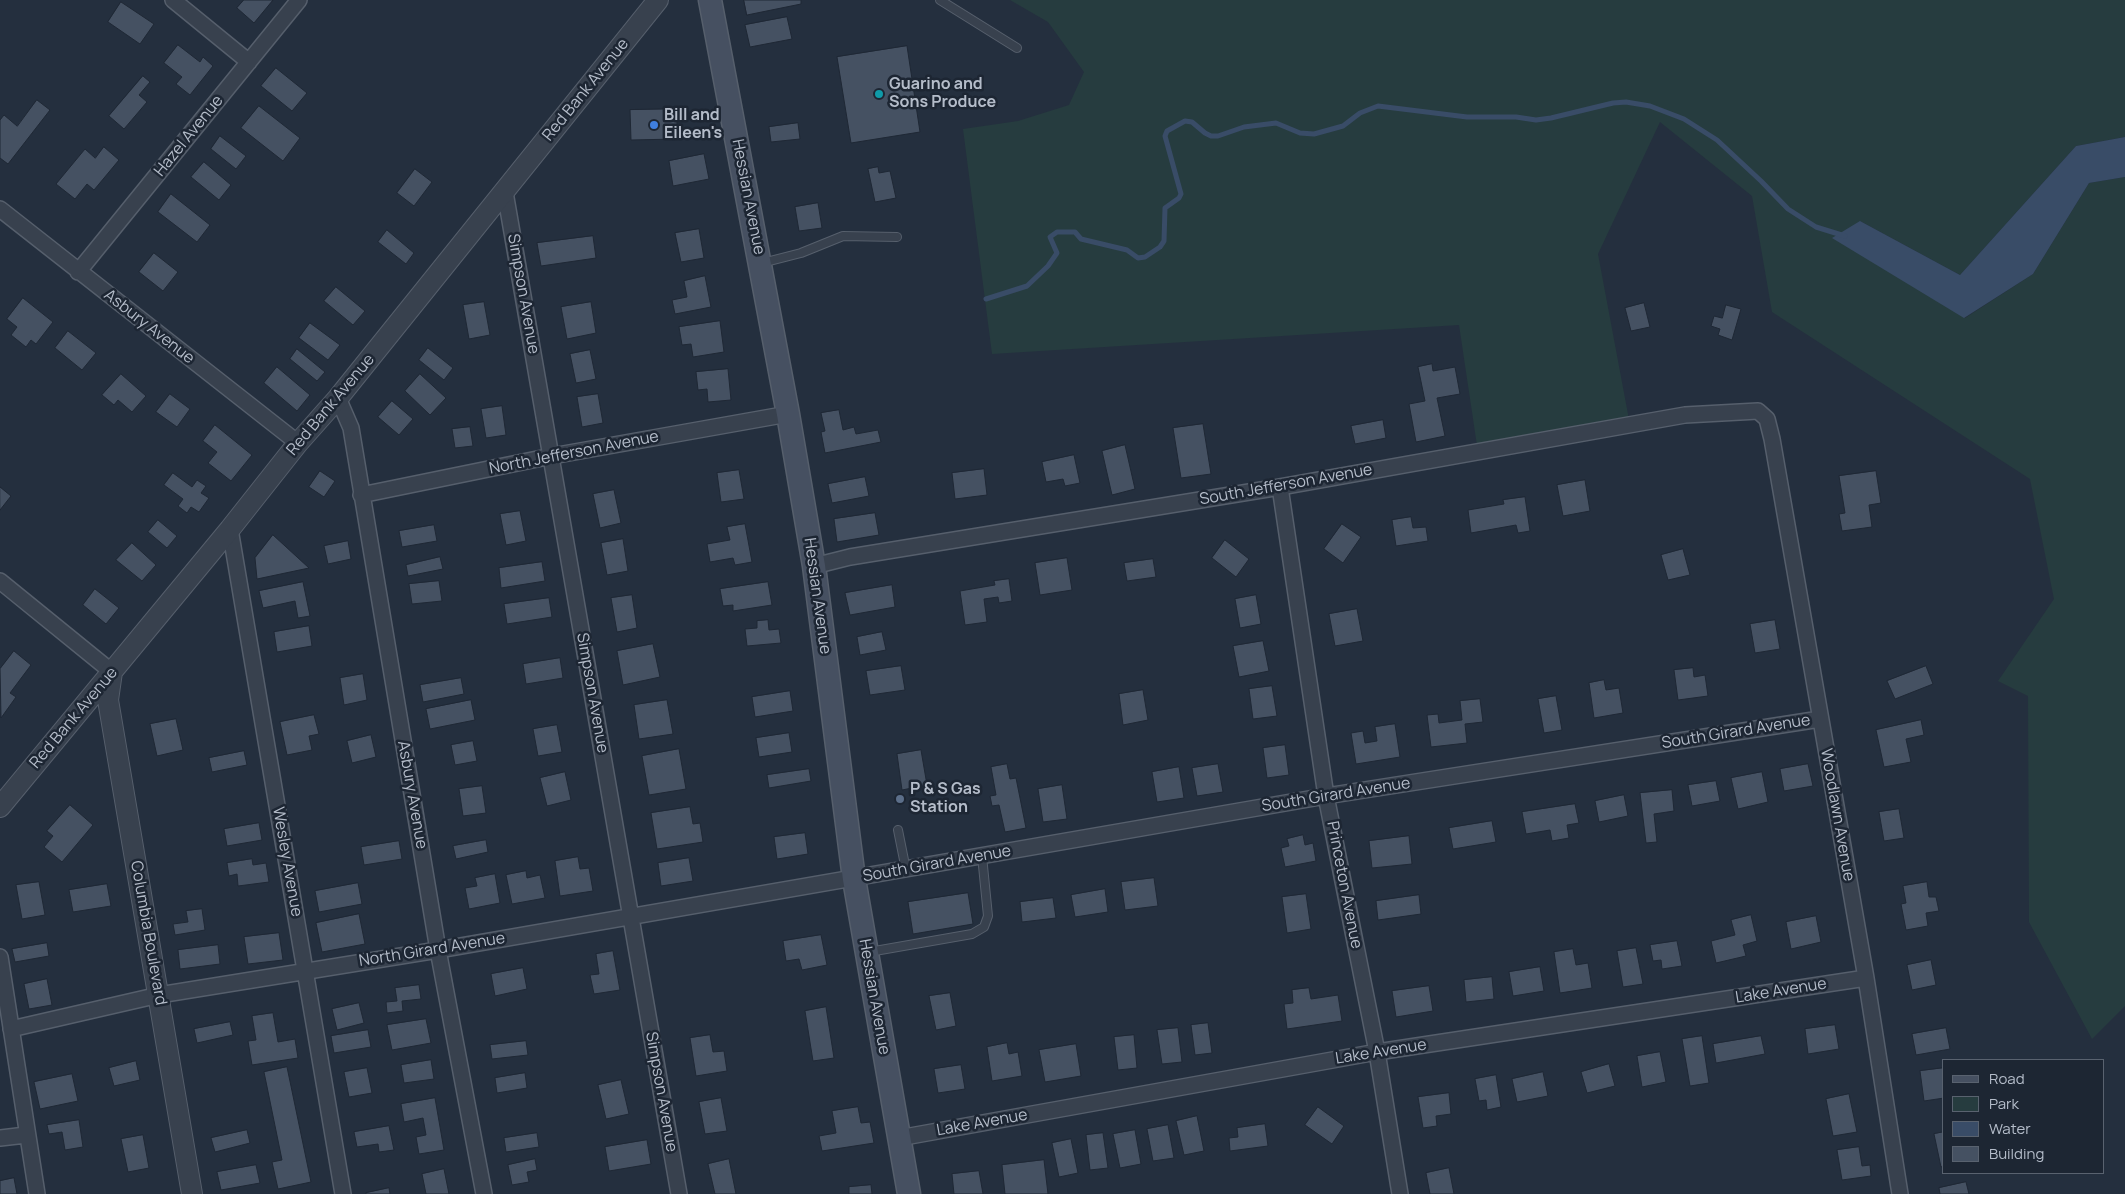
<!DOCTYPE html>
<style>
body{margin:0}
#map{position:relative;width:2125px;height:1194px;overflow:hidden;background:#242f3e;font-family:Manrope,sans-serif}
canvas{display:block}
.legend{position:absolute;left:1942px;top:1059px;width:162px;height:115px;box-sizing:border-box;background:#1d2633;border:1px solid #59626f;margin:0;padding:6px 9px;list-style:none;font-size:15px;color:#b4bcc9}
.legend li{display:flex;align-items:center;gap:10px;height:25px}
.legend b{width:25px;border:1px solid #59626f}
</style>
<div id="map">
<canvas width="2125" height="1194"></canvas>
<ul class="legend">
<li><b style="height:6px;background:#465061"></b>Road</li>
<li><b style="height:14px;background:#263c3f"></b>Park</li>
<li><b style="height:14px;background:#394c67"></b>Water</li>
<li><b style="height:14px;background:#455162"></b>Building</li>
</ul>
</div>
<script>
const ctx = document.querySelector('canvas').getContext('2d');
ctx.lineJoin = 'round';
function paint(path, color) {
  ctx.fillStyle = color;
  ctx.fill(path, 'evenodd');
}
function stroke(path, color, width, dash) {
  ctx.strokeStyle = color;
  ctx.lineWidth = width;
  ctx.lineCap = dash ? 'butt' : 'round';
  ctx.setLineDash(dash || []);
  ctx.stroke(path);
}
function write(font, color, halo, rows, align = 'center') {
  ctx.font = font + ' Manrope,sans-serif';
  ctx.lineWidth = 5;
  ctx.setLineDash([]);
  ctx.textBaseline = 'middle';
  ctx.strokeStyle = halo;
  ctx.fillStyle = color;
  for (const [text, x, y, turn = 0] of rows) {
    ctx.save();
    ctx.translate(x, y);
    ctx.rotate((+turn || 0) * Math.PI / 180);
    ctx.textAlign = isNaN(turn) ? turn : align;
    if (halo) ctx.strokeText(text, 0, 0);
    ctx.fillText(text, 0, 0);
    ctx.restore();
  }
}
paint(new Path2D(`
 M1010 0H2125V137L2076 146 1960 275 1860 221 1965 318 2033 274 2089 183 2125 177V1006L2092 1039 2029 922 2028 696 1998 681 2054 599 2030 479 1772 312 1752 196 1660 122 1598 254 1630 425 1479 459 1459 325 992 354 963 129 1018 121 1069 105 1084 72 1048 22Z`), '#263c3f');
paint(new Path2D(`
 M2125 137V177L2089 183 2033 274 1964 318 1832 238 1860 221 1960 275 2076 146Z`), '#394c67');
stroke(new Path2D(`
 M986 299 1027 286 1048 266 1057 253 1050 237 1057 232H1075L1081 239 1127 250 1138 258 1145 257 1160 247 1164 241 1165 208 1179 198 1181 194 1165 136 1167 131 1185 121 1192 122 1205 133 1211 136H1218L1244 127 1276 123 1300 133 1314 134 1343 126 1360 113 1378 106 1467 117H1516L1536 120 1551 118 1613 103 1626 102 1650 106 1684 119 1717 140 1761 181 1788 209 1816 227 1845 236`), '#394c67', 5);
const building = new Path2D(`
 M244 0H273L254 23 237 8Z
 M744 0H801V4L747 15Z
 M121 2 154 24 140 44 108 22Z
 M787 17 792 39 750 47 745 25Z
 M178 45 200 62 203 57 213 66 190 95 176 84 182 77 164 63Z
 M907 46 920 132 851 143 837 57Z
 M276 68 307 93 292 111 261 86Z
 M143 76 150 82 139 95 147 102 124 129 109 116Z
 M37 100 50 110 8 164 0 158V120L4 115 17 126Z
 M259 106 300 138 283 161 241 128Z
 M677 109V139L631 140 630 110Z
 M798 123 800 139 771 142 769 127Z
 M220 136 246 156 236 169 211 149Z
 M104 147 119 160 94 190 87 184 75 199 56 184 85 149 95 158Z
 M704 154 709 179 673 186 669 161Z
 M204 162 231 185 219 200 191 177Z
 M878 167 879 173 890 171 896 198 875 202 868 169Z
 M415 169 432 182 414 206 397 193Z
 M171 194 210 225 197 242 158 212Z
 M818 203 822 228 799 231 795 207Z
 M699 229 704 258 681 262 675 233Z
 M387 230 414 253 406 264 378 242Z
 M593 236 596 258 541 266 537 243Z
 M154 253 178 272 163 291 139 272Z
 M705 276 711 307 675 314 672 300 687 297 684 281Z
 M336 287 365 311 353 325 324 301Z
 M23 298 53 322 36 344 31 340 26 347 11 335 17 327 7 319Z
 M484 302 490 335 469 339 463 305Z
 M591 302 596 333 567 339 561 307Z
 M1644 303 1650 327 1631 331 1625 308Z
 M1726 305 1741 309 1732 340 1718 335 1720 329 1711 326 1714 316 1722 318Z
 M720 321 724 352 693 357 691 344 682 345 679 327Z
 M310 323 340 345 328 360 299 338Z
 M68 331 96 353 82 370 55 348Z
 M428 348 453 368 444 380 419 360Z
 M297 349 325 372 317 381 290 359Z
 M590 350 596 379 576 383 570 354Z
 M1432 364 1433 371 1455 367 1460 394 1437 398 1445 436 1416 442 1409 404 1425 401 1418 367Z
 M277 367 310 395 297 411 264 383Z
 M728 369 731 400 708 402 707 389 698 390 696 372Z
 M121 374 146 396 132 412 118 400 114 405 102 395Z
 M420 374 446 398 430 415 405 391Z
 M170 394 190 409 177 427 156 412Z
 M598 394 603 423 582 427 577 397Z
 M392 401 413 419 399 435 378 417Z
 M502 406 506 435 486 438 481 409Z
 M839 410 843 430 854 427 856 434 878 430 881 442 825 453 821 432 825 431 821 413Z
 M1383 420 1386 438 1355 444 1351 426Z
 M1203 424 1211 474 1181 478 1173 428Z
 M215 425 252 455 231 481 208 463 217 452 203 441Z
 M470 427 473 446 455 448 452 429Z
 M1125 445 1135 489 1112 495 1102 451Z
 M1074 455 1080 483 1065 486 1063 479 1046 482 1042 462Z
 M984 469 987 495 955 499 952 473Z
 M739 470 744 499 721 502 717 473Z
 M320 471 335 481 324 497 309 487Z
 M1876 471 1881 503 1869 505 1872 527 1842 531 1839 514 1845 513 1839 476Z
 M173 473 192 487 197 480 206 486 201 493 209 498 199 512 191 507 187 513 178 506 183 499 164 485Z
 M865 477 869 496 832 503 828 484Z
 M1585 480 1590 511 1563 516 1557 485Z
 M0 487 11 496 0 510Z
 M614 490 621 523 600 528 593 494Z
 M1525 497 1530 531 1518 533 1516 525 1471 533 1468 510 1504 504 1503 500Z
 M520 511 526 541 506 545 500 514Z
 M875 513 879 535 837 542 834 519Z
 M1411 517 1413 528 1426 527 1428 541 1396 546 1392 520Z
 M158 520 177 536 167 548 148 532Z
 M745 524 752 562 735 565 733 558 710 562 707 544 730 540 727 527Z
 M1342 524 1361 537 1343 563 1324 549Z
 M434 525 437 541 402 547 399 531Z
 M273 535 309 568 257 579 255 558Z
 M623 539 628 571 607 575 601 543Z
 M1225 540 1249 559 1236 577 1212 558Z
 M348 541 351 559 328 564 324 546Z
 M132 543 156 565 142 581 116 560Z
 M1683 549 1690 575 1668 580 1661 555Z
 M440 557 443 569 408 576 406 565Z
 M1067 558 1072 590 1040 595 1035 563Z
 M1153 559 1156 577 1127 581 1124 563Z
 M542 562 545 581 501 588 499 568Z
 M1009 579 1012 601 999 603 998 597 984 599 987 622 965 625 960 591 995 585 994 581Z
 M439 581 442 601 412 604 409 584Z
 M303 582 310 616 298 618 295 601 263 608 259 591Z
 M768 582 772 605 733 611V605L723 606 720 589Z
 M892 585 895 607 850 615 845 593Z
 M95 589 119 608 106 624 83 605Z
 M632 595 637 628 617 632 611 598Z
 M1256 595 1261 624 1240 628 1235 599Z
 M549 598 552 617 507 624 504 604Z
 M1357 609 1363 641 1335 646 1329 614Z
 M768 620 769 630 779 629 781 643 747 646 745 629 757 628V621Z
 M1775 620 1780 649 1755 653 1750 624Z
 M309 626 312 646 277 652 274 632Z
 M882 632 886 650 860 655 857 637Z
 M1263 641 1269 671 1239 677 1233 646Z
 M653 644 660 677 623 685 617 651Z
 M14 651 31 665 10 693 16 697 1 718 0 669Z
 M560 658 563 678 526 684 523 664Z
 M901 666 905 690 870 695 866 671Z
 M1926 666 1933 684 1895 699 1887 681Z
 M1693 668 1694 677 1705 675 1708 696 1678 700 1674 670Z
 M363 674 367 700 344 705 340 678Z
 M461 678 464 694 423 702 420 685Z
 M1604 680 1606 690 1619 688 1623 713 1594 718 1589 683Z
 M1272 686 1277 716 1253 719 1249 689Z
 M1143 690 1148 720 1123 725 1119 694Z
 M790 691 793 711 755 717 752 697Z
 M1556 696 1562 730 1544 733 1538 699Z
 M1480 699 1483 722 1465 724 1467 743 1431 747 1427 715 1438 714 1439 723 1462 720 1460 701Z
 M471 700 475 720 430 729 426 709Z
 M667 700 673 734 639 739 634 705Z
 M314 715 319 734 309 736 312 750 287 755 280 722Z
 M176 719 183 750 157 756 150 724Z
 M1921 720 1924 735 1906 739 1911 762 1884 767 1876 730Z
 M1395 724 1400 757 1356 764 1351 733 1363 731 1365 743 1377 741 1375 727Z
 M557 725 562 752 538 756 533 729Z
 M789 733 792 752 759 757 756 738Z
 M371 735 376 757 352 763 347 741Z
 M473 741 477 761 455 765 451 745Z
 M1285 745 1289 775 1267 778 1263 748Z
 M679 749 686 789 649 795 642 756Z
 M921 750 927 785 902 790 897 754Z
 M244 751 247 765 212 772 209 758Z
 M1007 764 1010 779 1016 778 1026 828 1005 832 999 805 992 806 990 796 996 795 991 767Z
 M1218 764 1223 792 1197 796 1192 768Z
 M1808 764 1813 786 1784 791 1780 769Z
 M1179 767 1184 798 1157 802 1152 772Z
 M809 769 811 781 769 788 767 775Z
 M565 772 571 800 547 806 540 778Z
 M1762 772 1768 802 1738 809 1731 778Z
 M1716 781 1720 801 1692 806 1688 785Z
 M1062 785 1067 819 1043 822 1038 789Z
 M482 786 486 813 463 816 459 789Z
 M1672 790 1674 811 1654 814 1657 842 1646 843 1640 793Z
 M1624 795 1628 816 1599 822 1595 801Z
 M1575 804 1579 823 1567 825 1569 838 1552 841 1550 830 1526 834 1522 812Z
 M70 805 93 825 62 862 44 847 53 836 47 831Z
 M690 807 693 824 700 823 703 842 657 849 651 813Z
 M1899 809 1904 838 1884 841 1879 812Z
 M1492 821 1496 842 1453 849 1449 828Z
 M259 823 262 840 227 846 224 829Z
 M805 833 808 854 777 859 774 837Z
 M1303 835 1305 845 1313 843 1316 861 1285 867 1281 848 1289 846 1287 839Z
 M1409 836 1412 864 1372 868 1369 841Z
 M486 840 488 852 456 859 453 846Z
 M399 841 402 859 364 865 361 847Z
 M578 857 580 869 589 868 593 891 560 896 555 861Z
 M689 858 693 881 661 886 658 863Z
 M252 859 253 865 266 863 269 882 238 886 237 874 229 876 227 863Z
 M526 871 527 878 540 875 545 898 512 904 506 875Z
 M495 874 500 903 469 909 465 888 477 886 475 878Z
 M1154 878 1158 906 1125 910 1121 882Z
 M39 882 45 915 22 919 16 885Z
 M1927 882 1929 897H1936L1939 911 1926 913 1928 926 1906 930 1901 904 1906 903 1903 886Z
 M358 883 362 904 319 912 315 891Z
 M107 884 111 906 73 912 69 890Z
 M1105 889 1108 912 1075 917 1071 895Z
 M968 893 973 924 913 934 908 902Z
 M1306 894 1311 929 1287 933 1282 897Z
 M1419 895 1421 914 1378 920 1376 901Z
 M1053 898 1056 918 1022 922 1020 902Z
 M202 909 205 930 175 935 173 924 188 922 186 911Z
 M359 914 365 944 322 952 316 923Z
 M1751 915 1757 941 1743 945 1746 956 1716 963 1711 941 1735 935 1731 920Z
 M1816 916 1821 942 1791 949 1786 922Z
 M279 933 283 960 248 964 244 937Z
 M821 935 827 965 802 970 799 959 786 961 783 941Z
 M1677 941 1682 966 1662 969 1661 960 1653 961 1650 945Z
 M47 943 49 956 15 962 12 949Z
 M218 945 220 964 180 969 178 950Z
 M1636 948 1643 984 1623 987 1617 951Z
 M1573 949 1576 965 1588 963 1592 988 1560 993 1554 952Z
 M613 951 620 990 594 994 590 975 599 974 596 954Z
 M1931 960 1936 985 1912 990 1907 965Z
 M1540 967 1544 991 1513 996 1509 972Z
 M523 968 527 989 495 996 491 974Z
 M1492 977 1494 999 1466 1002 1464 980Z
 M47 979 52 1005 29 1009 24 984Z
 M419 985 421 999 402 1001 403 1011 387 1013 386 1002 397 1001 395 988Z
 M1429 986 1433 1011 1396 1017 1392 991Z
 M1309 988 1311 999 1338 995 1342 1021 1287 1029 1284 1004 1293 1003 1292 990Z
 M950 993 956 1026 936 1030 929 996Z
 M359 1003 364 1023 337 1030 332 1009Z
 M826 1007 834 1058 813 1061 805 1011Z
 M273 1013 278 1042 295 1039 298 1058 252 1065 248 1041 256 1040 252 1016Z
 M426 1019 431 1043 392 1050 387 1025Z
 M230 1022 233 1035 197 1043 194 1029Z
 M1208 1023 1212 1053 1195 1055 1191 1025Z
 M1835 1025 1839 1049 1808 1054 1805 1029Z
 M1178 1028 1182 1062 1162 1064 1157 1030Z
 M1946 1028 1950 1049 1916 1055 1912 1034Z
 M368 1030 371 1047 334 1053 331 1036Z
 M710 1035 713 1052 724 1051 727 1071 696 1076 690 1038Z
 M1134 1035 1137 1068 1118 1070 1114 1037Z
 M1702 1036 1709 1083 1690 1086 1682 1039Z
 M1761 1036 1765 1054 1716 1063 1713 1044Z
 M526 1041 528 1055 492 1059 490 1045Z
 M1007 1043 1009 1054 1018 1052 1022 1076 992 1081 987 1047Z
 M1076 1044 1081 1076 1045 1082 1039 1050Z
 M1660 1052 1666 1082 1642 1087 1637 1056Z
 M431 1060 434 1079 404 1083 401 1065Z
 M136 1061 140 1080 114 1086 109 1068Z
 M1609 1064 1615 1086 1587 1093 1581 1072Z
 M961 1065 965 1089 938 1093 934 1069Z
 M287 1067 311 1182 278 1189 272 1162 282 1160 264 1072Z
 M367 1068 372 1093 349 1097 344 1072Z
 M1944 1068V1098L1924 1101 1920 1071Z
 M1543 1072 1548 1096 1517 1102 1512 1079Z
 M525 1073 527 1088 497 1093 495 1078Z
 M72 1074 78 1101 40 1109 34 1082Z
 M1496 1075 1501 1107 1487 1110 1486 1100 1479 1101 1475 1079Z
 M621 1080 629 1114 606 1119 598 1085Z
 M1449 1093 1451 1114 1436 1116 1437 1126 1423 1128 1418 1097Z
 M1849 1094 1857 1132 1833 1136 1826 1099Z
 M435 1098 444 1150 419 1154 416 1137 426 1135 423 1118 404 1122 401 1104Z
 M721 1098 727 1131 705 1134 699 1102Z
 M858 1107 861 1123 870 1122 874 1143 822 1151 819 1136 836 1133 832 1111Z
 M1318 1107 1344 1126 1332 1144 1305 1125Z
 M1197 1116 1204 1151 1184 1155 1176 1121Z
 M79 1120 83 1147 65 1150 62 1132 49 1134 47 1125Z
 M1265 1124 1268 1146 1230 1151 1229 1138 1238 1137 1237 1128Z
 M1168 1125 1174 1158 1153 1161 1147 1129Z
 M389 1126 394 1150 379 1152 378 1144 357 1147 354 1132Z
 M247 1130 250 1143 215 1152 211 1138Z
 M1135 1130 1141 1164 1120 1168 1113 1134Z
 M1944 1132V1166L1941 1167 1934 1134Z
 M537 1133 539 1147 506 1152 504 1138Z
 M1103 1133 1108 1168 1090 1170 1086 1135Z
 M143 1135 149 1168 128 1172 121 1139Z
 M1071 1139 1078 1173 1059 1177 1052 1143Z
 M647 1140 651 1164 609 1171 605 1147Z
 M1859 1147 1862 1166 1870 1165 1871 1176 1842 1180 1837 1150Z
 M535 1159 537 1170 527 1172 529 1182 512 1185 508 1165Z
 M729 1159 736 1194H715L708 1164Z
 M1044 1160 1048 1194H1005L1002 1165Z
 M256 1165 260 1183 221 1190 217 1172Z
 M1449 1168 1454 1194H1430L1426 1173Z
 M444 1169 449 1194H426L422 1174Z
 M979 1171 983 1194H954L952 1174Z
 M14 1178 17 1194H0V1181Z
 M1966 1182 1969 1194H1940L1939 1188Z
 M871 1185 872 1194H849V1187Z
 M389 1188 390 1194H366V1193Z`);
paint(building, '#455162');
stroke(building, '#1f2835', 1);
const service = new Path2D(`
 M940 0 1017 48
 M762 263 801 253 843 236 897 237
 M898 830 906 870
 M869 952 972 934 984 927 988 916 982 856`);
const minor = new Path2D(`
 M173 0 249 62
 M505 192 679 1194
 M0 209 298 443
 M78 272 299 0
 M338 398 351 428 438 950 484 1194
 M1280 487 1326 796 1377 1052 1400 1194
 M361 495 552 456 788 414
 M230 529 343 1194
 M814 566 850 557 1280 487 1685 415 1758 411 1767 419 1772 439 1866 978 1900 1194
 M0 581 112 672
 M0 957 37 1194
 M11 1029 159 995 438 950 1326 796 1820 719
 M0 1138 26 1135
 M899 1138 1377 1052 1866 978`);
const tertiary = new Path2D(`
 M112 672 108 700 192 1194
 M0 807 230 529 298 443 338 398 658 0`);
const secondary = new Path2D(`
 M710 0 788 414 814 566 854 879 909 1194`);
stroke(service, '#565f6c', 10);
stroke(minor, '#565f6c', 18);
stroke(tertiary, '#565f6c', 22);
stroke(secondary, '#565f6c', 25);
stroke(service, '#38414e', 8);
stroke(minor, '#38414e', 15);
stroke(tertiary, '#38414e', 20);
stroke(secondary, '#465061', 22);
for (const [x, y, r, color] of [
 [879,94,5,"#0f9aa8"],
 [654,125,5,"#3f7fe0"],
 [900,799,5,"#5c6f8a"]
]) {
  const dot = new Path2D();
  dot.arc(x, y, r, 0, 2 * Math.PI);
  ctx.fillStyle = color;
  ctx.fill(dot);
  stroke(dot, '#1d2633', 2);
}
write('bold 16px', '#b4bcc9', '#1d2633', [
 ["Guarino and",889,85],
 ["Sons Produce",889,103],
 ["Bill and",664,116],
 ["Eileen's",664,134],
 ["P & S Gas",910,790],
 ["Station",910,808]
], 'left');
write('16px', '#b4bcc9', '#1d2633', [
 ["Red Bank Avenue",586,90,-51],
 ["Hazel Avenue",189,136,-51],
 ["Hessian Avenue",748,197,79],
 ["Simpson Avenue",523,294,80],
 ["Asbury Avenue",149,327,38],
 ["Red Bank Avenue",331,405,-50],
 ["North Jefferson Avenue",574,453,-11],
 ["South Jefferson Avenue",1286,485,-10],
 ["Hessian Avenue",817,596,82],
 ["Simpson Avenue",592,693,80],
 ["Red Bank Avenue",74,718,-50],
 ["South Girard Avenue",1736,732,-9],
 ["Asbury Avenue",412,795,80],
 ["South Girard Avenue",1336,795,-9],
 ["Woodlawn Avenue",1837,815,80],
 ["Wesley Avenue",287,862,80],
 ["South Girard Avenue",937,864,-10],
 ["Princeton Avenue",1344,885,79],
 ["Columbia Boulevard",148,933,80],
 ["North Girard Avenue",432,950,-9],
 ["Lake Avenue",1781,991,-9],
 ["Hessian Avenue",874,997,80],
 ["Lake Avenue",1381,1052,-9],
 ["Simpson Avenue",661,1092,80],
 ["Lake Avenue",982,1123,-10]
]);
</script>
